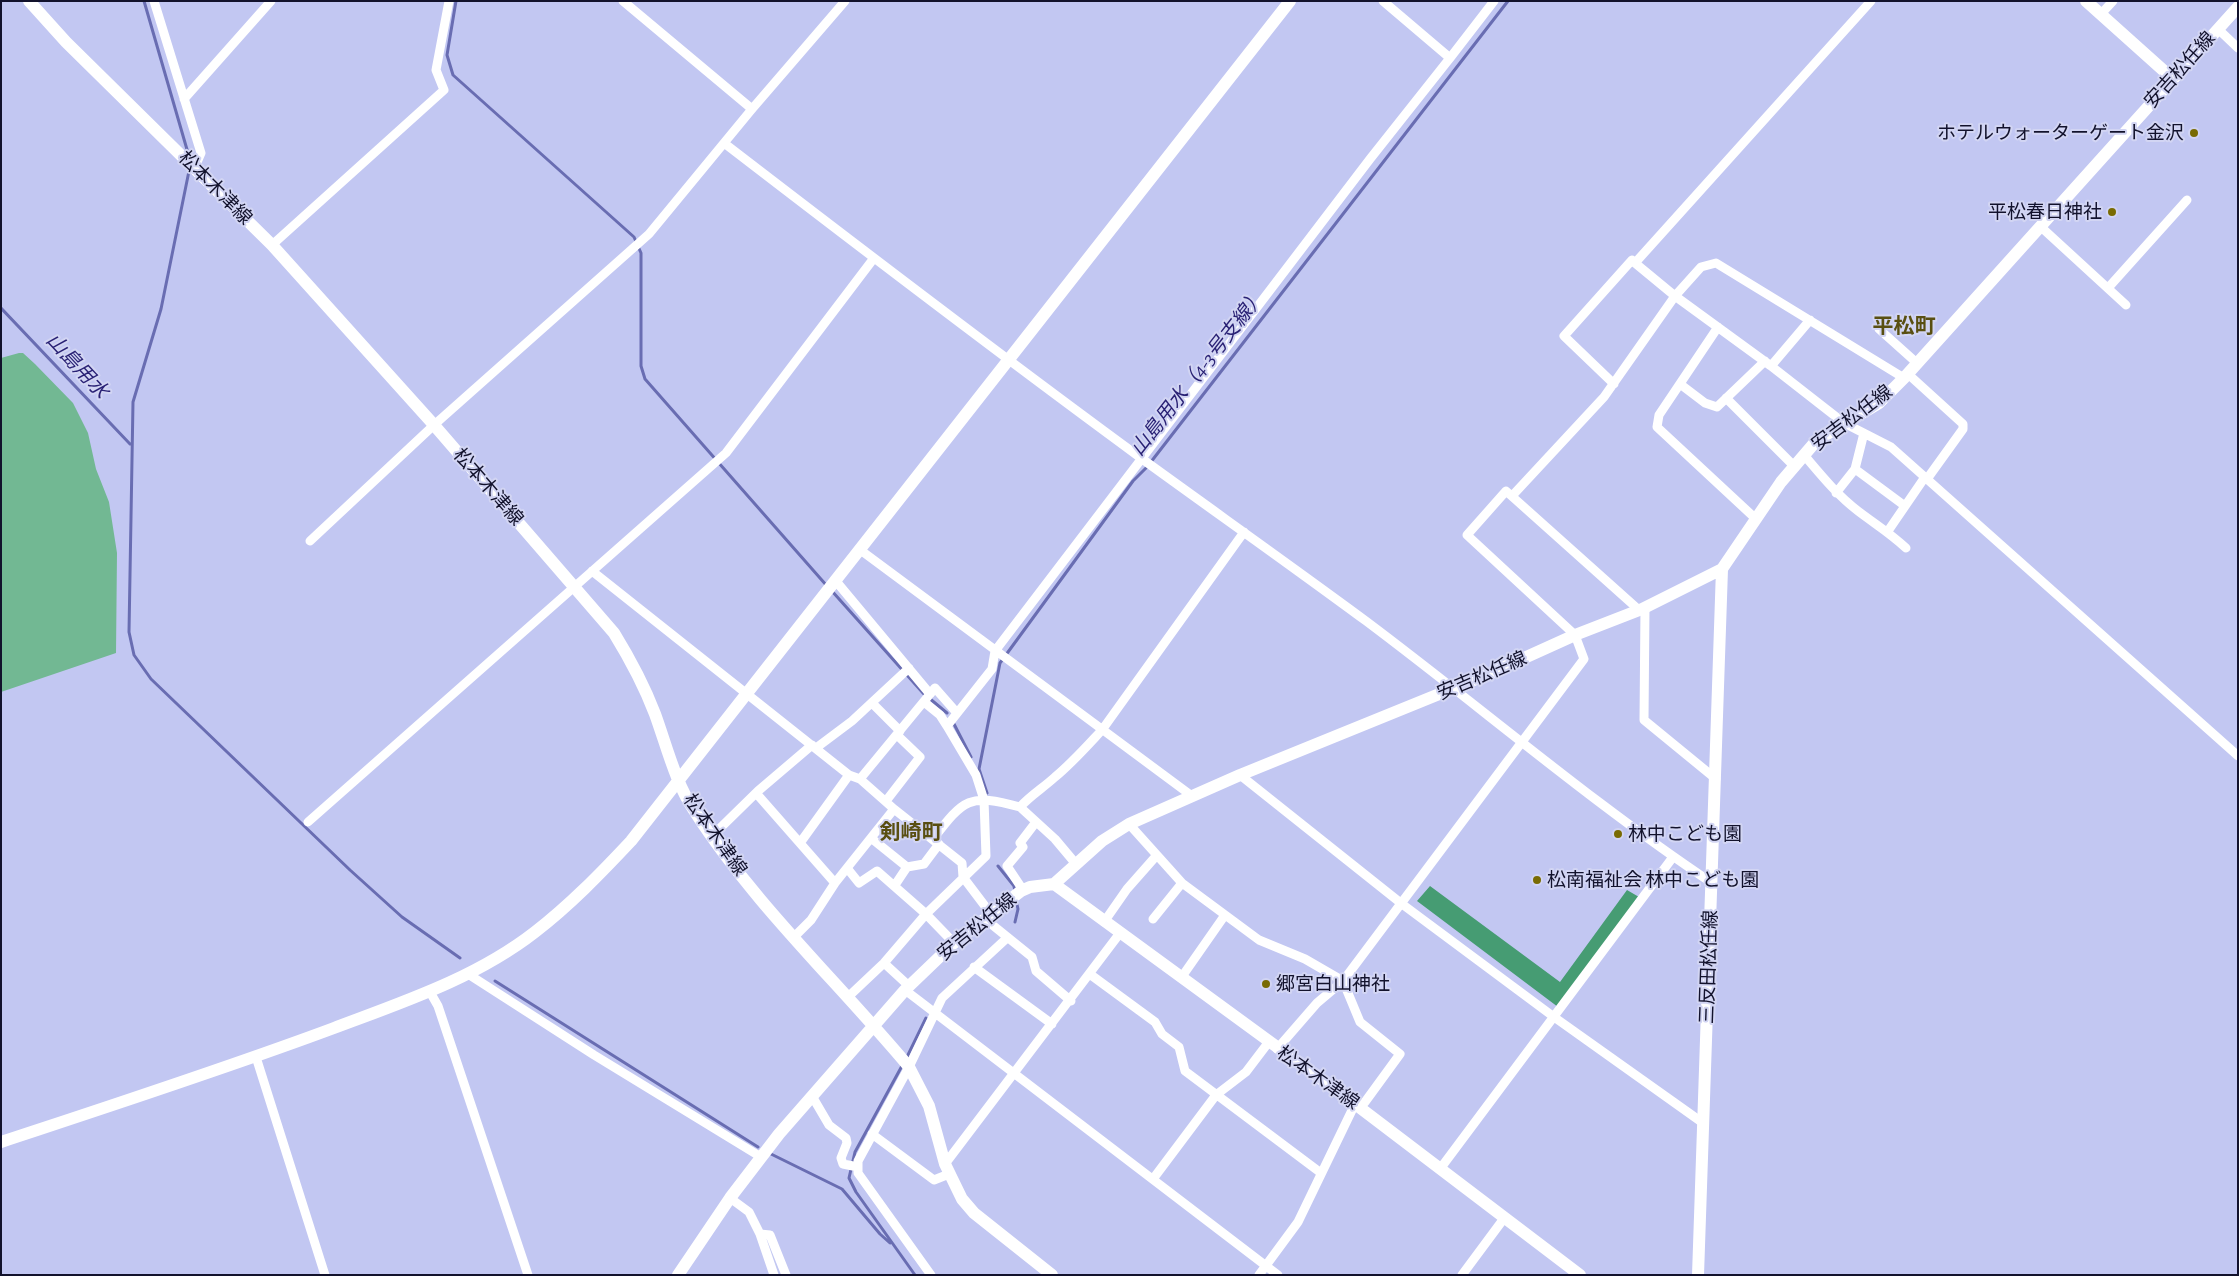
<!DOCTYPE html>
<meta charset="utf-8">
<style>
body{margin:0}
#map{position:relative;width:2239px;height:1276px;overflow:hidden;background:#c2c7f2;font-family:"Alegreya Sans",sans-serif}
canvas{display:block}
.frame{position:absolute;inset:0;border:2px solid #12122c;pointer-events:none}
</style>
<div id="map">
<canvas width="2239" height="1276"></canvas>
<div class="frame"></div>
</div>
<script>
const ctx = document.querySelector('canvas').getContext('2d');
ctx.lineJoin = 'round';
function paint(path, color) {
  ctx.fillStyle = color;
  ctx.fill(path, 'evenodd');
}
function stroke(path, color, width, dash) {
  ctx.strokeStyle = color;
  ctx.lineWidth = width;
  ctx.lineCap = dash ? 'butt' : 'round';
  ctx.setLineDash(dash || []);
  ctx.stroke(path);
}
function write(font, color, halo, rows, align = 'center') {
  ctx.font = font + ' "Alegreya Sans","Noto Sans JP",sans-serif';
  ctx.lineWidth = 4;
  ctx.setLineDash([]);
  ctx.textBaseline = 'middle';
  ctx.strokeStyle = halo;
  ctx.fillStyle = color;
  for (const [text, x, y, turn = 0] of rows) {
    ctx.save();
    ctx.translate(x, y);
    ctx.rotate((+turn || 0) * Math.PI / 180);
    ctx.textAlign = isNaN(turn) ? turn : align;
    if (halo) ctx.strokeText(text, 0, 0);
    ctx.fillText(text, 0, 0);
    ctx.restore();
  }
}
paint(new Path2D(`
 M19 353H23L35 364 73 403 88 433 96 469 109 502 117 553 116 653 1 692V358Z`), '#72b893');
paint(new Path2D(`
 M1430 886 1560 982 1627 890 1639 897 1558 1007 1417 901Z`), '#469c73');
stroke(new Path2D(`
 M144 1 188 153
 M456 1 447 55 453 75 634 237 641 253V366L645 379 827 586
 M189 171 161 309 133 402 129 632 134 655 151 679 350 870 402 917 460 958
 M1 308 130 444
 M831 590 923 693 947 713
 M954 724 971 757
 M987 793 979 769 1000 663 1133 481 1147 467 1508 1
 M998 866 1014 886 1015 892
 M1015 922 1018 909 1016 900
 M495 981 758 1147
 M906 1059 926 1018
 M903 1064 855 1152 849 1178 856 1192 915 1275
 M771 1154 842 1189 880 1234 890 1243`), '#696db2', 3);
stroke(new Path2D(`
 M154 1 201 153 195 167
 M623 1 752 109
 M1383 1 1450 58 1494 1
 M1871 1 1635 263 1675 296 1771 366 1844 423 1891 447 2238 756
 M2101 14 2113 1
 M2218 29 2238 48
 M184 99 271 1
 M724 143C863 250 1003 357 1145 461 1218 514 1293 567 1366 621 1482 708 1591 802 1712 883
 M2041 227 2126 305
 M272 245 444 90 436 70 449 1
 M2108 288 2187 200
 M1718 327 1659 415 1657 427 1756 519
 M1879 329 1918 364
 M1771 366 1810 320
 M1908 374 1963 424V429L1927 479
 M1614 384 1564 336 1632 260
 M1680 384 1705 403 1717 407 1765 361
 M1726 398 1795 467
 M1804 455C1821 475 1837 495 1858 511 1875 524 1890 533 1906 548
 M1855 469 1905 506
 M1836 493 1855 469 1864 433
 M1512 496 1604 397 1675 296 1701 267 1716 263 1904 378
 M1888 531 1925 477
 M310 541 434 425 649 234 752 109 845 1
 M859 549 1192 796
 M592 571 849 775 860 779 894 809 962 863 963 877 991 914
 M835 580 930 694 935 688 957 713
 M1645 607 1644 720 1716 779
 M924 702 940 715 947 726
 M872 703 900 731
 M816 748 852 721 909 668
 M1240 775 1402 904 1554 1017 1703 1123
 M860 779 930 694
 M756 793 835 883
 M886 801 920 757 897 735
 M308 822 726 453 874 258
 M1129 824 1182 883 1259 940 1305 959 1343 981 1360 1022 1400 1054 1365 1102 1355 1104 1298 1222 1259 1275
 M712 836 758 791 812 745
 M871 838 907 867 924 864 939 844
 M933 839C964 799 969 793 1020 807
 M800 843 849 775
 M1076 864 1055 839 1020 807C1031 795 1043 788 1055 777 1072 763 1087 746 1102 730L1244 532
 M847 868 859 883 877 871 926 914 954 943
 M895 885 907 867
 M1023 890 1007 866 1023 847 1020 843 1036 822
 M985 919 1032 957 1036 971 1071 1001
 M1153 919 1182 883
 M1104 922 1127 889 1157 855
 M794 937 811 920 835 883 894 809
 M884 963 909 986
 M974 967 1052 1024
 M468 974 594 1055 761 1157
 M1091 975 1155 1022 1162 1034 1179 1047 1185 1071 1321 1173
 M1181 978 1225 915
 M905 990 1278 1275
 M430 992 438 1006 528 1275
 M848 997 884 963 926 914 986 856 984 800 976 775 947 726 992 669 995 651 1370 159 1450 58
 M1277 1049 1317 1003 1343 981 1584 659 1575 635 1467 535 1506 491 1639 610
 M256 1057 325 1275
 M812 1096 829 1125 846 1138 847 1143 841 1158 843 1164 858 1167
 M872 1134 934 1180 949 1174
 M945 1164 1120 933
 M1440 1169 1673 857
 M1153 1179 1216 1095 1246 1072 1268 1043
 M730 1198 749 1212 760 1234 774 1275
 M760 1234 770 1235 786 1275
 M931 1275 858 1173V1161L909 1067 942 998 1007 938
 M1462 1275 1505 1217`), '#fff', 9);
stroke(new Path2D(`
 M29 1 66 42 272 245 434 425 614 633C630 659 644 685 655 714 667 747 675 782 695 812 755 905 838 982 909 1067L929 1106 945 1164 962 1199 974 1213 1052 1275
 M2086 1 2173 79
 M1054 884 1355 1104 1580 1275
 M1 1142C113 1105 224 1069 334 1028 403 1002 476 978 535 932 570 905 601 873 631 841L1290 1
 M678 1275 730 1198 779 1134 905 990 954 943 1021 891 1030 887 1054 884 1102 841 1129 824 1240 775 1491 673 1575 635 1642 609 1722 569 1781 482 1817 440 1879 403 1904 378 2238 7
 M1698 1275 1722 569`), '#fff', 12);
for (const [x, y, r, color] of [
 [2194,133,5,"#796b03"],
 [2112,212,5,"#796b03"],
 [1618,834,5,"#796b03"],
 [1537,880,5,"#796b03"],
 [1266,984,5,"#796b03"]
]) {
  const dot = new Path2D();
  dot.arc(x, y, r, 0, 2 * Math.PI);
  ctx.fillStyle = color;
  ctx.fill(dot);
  stroke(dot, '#d2d5f3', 2);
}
write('19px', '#12122c', '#d2d5f3', [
 ["安吉松任線",2180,70,-48],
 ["松本木津線",215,188,45],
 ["安吉松任線",1852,418,-37],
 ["松本木津線",488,487,49],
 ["安吉松任線",1482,676,-23],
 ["松本木津線",715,835,55],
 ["安吉松任線",977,927,-39],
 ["三反田松任線",1709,967,-88],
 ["松本木津線",1318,1078,35]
]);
write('19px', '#12122c', '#d2d5f3', [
 ["ホテルウォーターゲート金沢",2184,133,"right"],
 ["平松春日神社",2102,212,"right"],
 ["林中こども園",1628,834],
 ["松南福祉会 林中こども園",1547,880],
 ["郷宮白山神社",1276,984]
], 'left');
write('italic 20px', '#2a2275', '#d2d5f3', [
 ["山島用水",77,366,47],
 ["山島用水（4-3号支線）",1198,373,-52]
]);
write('bold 21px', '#594f11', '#d2d5f3', [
 ["平松町",1904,327],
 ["剣崎町",911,833]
]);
</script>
